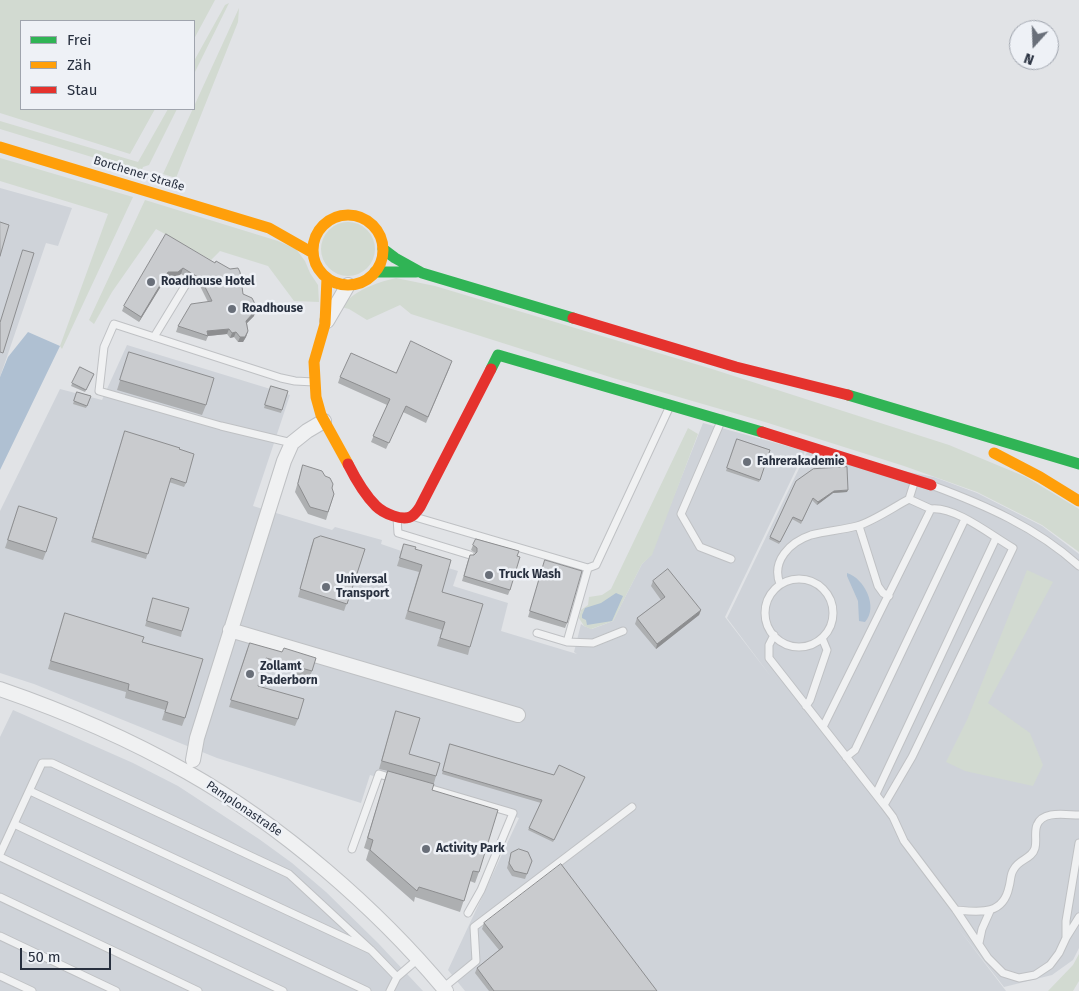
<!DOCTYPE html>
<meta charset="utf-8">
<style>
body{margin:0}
#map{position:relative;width:1079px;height:991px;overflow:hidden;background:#e1e3e6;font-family:"Fira Sans",sans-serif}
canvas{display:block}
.legend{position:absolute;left:20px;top:20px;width:175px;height:90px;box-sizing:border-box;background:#eef1f6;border:1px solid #9fa4ad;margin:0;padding:6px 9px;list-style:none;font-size:15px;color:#28303f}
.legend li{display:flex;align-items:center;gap:10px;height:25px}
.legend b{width:25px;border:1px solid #9fa4ad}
.north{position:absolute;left:1009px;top:20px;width:50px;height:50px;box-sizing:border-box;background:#eef1f6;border:1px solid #9fa4ad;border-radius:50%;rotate:200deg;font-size:14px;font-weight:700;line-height:20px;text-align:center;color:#28303f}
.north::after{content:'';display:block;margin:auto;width:18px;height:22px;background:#696f79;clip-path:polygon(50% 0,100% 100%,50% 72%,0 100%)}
.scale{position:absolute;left:20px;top:948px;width:91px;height:22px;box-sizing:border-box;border:2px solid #28303f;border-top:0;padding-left:6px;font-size:15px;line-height:18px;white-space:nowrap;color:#28303f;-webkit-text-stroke:4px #eef1f6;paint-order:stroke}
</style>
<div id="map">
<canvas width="1079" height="991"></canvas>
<ul class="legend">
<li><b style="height:6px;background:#30b455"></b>Frei</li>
<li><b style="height:6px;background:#ff9f0a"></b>Zäh</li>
<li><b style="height:6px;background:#e5322d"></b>Stau</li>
</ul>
<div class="north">N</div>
<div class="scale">50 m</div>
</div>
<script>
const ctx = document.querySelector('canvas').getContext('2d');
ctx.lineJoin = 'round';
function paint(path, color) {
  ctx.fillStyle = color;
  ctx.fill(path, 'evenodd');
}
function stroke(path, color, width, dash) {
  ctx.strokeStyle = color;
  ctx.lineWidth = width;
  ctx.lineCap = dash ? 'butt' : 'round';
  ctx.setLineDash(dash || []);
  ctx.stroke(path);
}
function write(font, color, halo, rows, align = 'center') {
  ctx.font = font + ' "Fira Sans",sans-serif';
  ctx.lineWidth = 5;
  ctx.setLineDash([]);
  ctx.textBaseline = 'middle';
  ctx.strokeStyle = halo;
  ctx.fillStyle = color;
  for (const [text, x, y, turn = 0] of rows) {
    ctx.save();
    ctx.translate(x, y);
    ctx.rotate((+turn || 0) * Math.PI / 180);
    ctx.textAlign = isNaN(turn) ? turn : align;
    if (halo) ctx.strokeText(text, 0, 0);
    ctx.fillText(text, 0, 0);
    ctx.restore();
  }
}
paint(new Path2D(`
 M0 188 72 208 58 246 46 243 0 377Z
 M127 345 290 395 253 506 332 530 335 527 382 540 381 544 413 555V557L458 571 453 586 508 603 501 631 577 654 574 652 581 624 584 626 592 629 613 621 642 564 650 556 703 423 805 451 725 617 772 678 727 618 807 452 934 477 977 493 1042 526 1079 554V948L1073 960 1052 975 1004 987 955 924 1006 991H465L448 970 519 818 370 775 361 803 217 758 34 684 0 673V511L60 389 102 400Z
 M13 710 133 763 178 786 259 839 292 863 326 892 378 943 423 991H0V737Z`), '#cfd3d9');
paint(new Path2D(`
 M0 0H215L194 39V21H21V109H155L130 154 0 113Z
 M229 3 194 74V61L225 5Z
 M239 8 238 22 176 178 163 174Z
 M168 109H177L149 165 143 167 141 172 0 129V121L138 162Z
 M0 158 133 197 62 349 60 346 108 214 0 181Z
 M145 200 278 241 296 249 305 261 310 273 318 285 319 302 294 301 268 266 220 251 211 260 156 229 112 292 94 324 89 320Z
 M321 249a27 27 0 1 1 54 0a27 27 0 1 1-54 0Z
 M396 278 435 286 712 369 949 445 1026 477 1079 509V552L1042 525 977 492 904 466 765 422 613 378 411 314 400 305 367 320 349 309 341 307C355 290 375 283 396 278Z
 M688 428 698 434 652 555 642 564 613 621 591 629 584 626 579 618 581 610 588 605 589 597 602 595 611 589Z
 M1027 570 1053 582 988 703 1030 733 1043 765 1033 786 965 771 946 762 967 720Z
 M1079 954V981L1073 991H1048L1073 965Z`), '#d2dad1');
paint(new Path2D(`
 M28 332 60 346 0 470V377L8 357Z
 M847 573C864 578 879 607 865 622L859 621 858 601 847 576Z
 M616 593 623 596 612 621 587 625 586 620 582 618V615L585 608 601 603Z`), '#afc0d2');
const lane = new Path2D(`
 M154 337 185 286
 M722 419 681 514 700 547 731 559
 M292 443 221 426 99 391 104 347 114 324 281 378 295 381 314 382
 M931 485C985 505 1036 527 1079 566
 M415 517 588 568 596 565 670 406
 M397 518 398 533 470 555
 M859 526 878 586 883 593 889 596
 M765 613a34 34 0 1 1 68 0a34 34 0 1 1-68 0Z
 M780 584C771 561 790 542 811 535 826 531 842 530 857 526 872 522 894 507 909 499L915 480
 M537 633 567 642 588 568
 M774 635 769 645V658L884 805 912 757 1013 548C992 536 955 506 931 509
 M567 642 593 643 623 631
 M806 706 810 700 826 653 827 650 822 638
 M823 727 931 509 909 499
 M846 757 855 750 965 519
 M425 787 513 813 481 890 468 913
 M30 791 371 950 397 977
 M876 794 996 538
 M884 805 893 817 904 841 956 910 988 958 1003 973 1019 978 1035 975 1050 965 1059 953 1066 938 1079 917
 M14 824 367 991
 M352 849 379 774 395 779
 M0 854 42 763H52L289 874 371 950
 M0 857 283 991
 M0 897 198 991
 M956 910C979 912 1003 916 1009 887 1011 881 1010 874 1014 869 1019 859 1032 859 1035 848 1037 841 1034 832 1037 825 1043 810 1066 815 1079 815
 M0 936 116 991
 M1066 937V921L1079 843
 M979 943 982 929 990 911
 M0 976 32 991
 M443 988 476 961 474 927 632 807
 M390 991 397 977 418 959`);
const street = new Path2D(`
 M327 321 348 285
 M230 630 518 715
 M0 689C64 711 127 738 187 772 281 825 377 908 446 991
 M193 760 197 738 284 461 292 443 307 431 324 421`);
stroke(lane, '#bfc1c4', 9);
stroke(street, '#bfc1c4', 16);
stroke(lane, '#f0f1f2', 7);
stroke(street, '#f0f1f2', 14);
stroke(new Path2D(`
 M383 249 395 258 422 273 573 318
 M375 272H416
 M491 369 498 355 762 432
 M848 395 1079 464`), '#30b455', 11);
stroke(new Path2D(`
 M0 147 269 228 313 253
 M313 250a35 35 0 1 1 70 0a35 35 0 1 1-70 0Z
 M327 278 325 324 314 362 316 397 321 415 348 464
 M994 453 1040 477 1079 501`), '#ff9f0a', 11);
stroke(new Path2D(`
 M573 318 736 367 848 395
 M762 432 931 485
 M348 464C355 478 365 495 376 506 383 513 403 522 412 516 415 514 418 510 420 507L491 369`), '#e5322d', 11);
paint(new Path2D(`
 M166 234 243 294 254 316 247 323 248 331 246 337 243 342H238L234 337 230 338 227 334 208 336 206 341 176 332 178 326 208 302 199 284 181 274 176 277 166 278 139 322 122 311 124 306Z
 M129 352 206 405 202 415 117 390Z
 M80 367 94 374 85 392 71 386Z
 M450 367 426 423 403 412 386 449 371 442 387 405 338 383 340 377 396 373Z
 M271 386 288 391 281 413 264 408Z
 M77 392 91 396 86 408 73 404Z
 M125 431 179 449 186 483 184 487 169 482 146 559 91 542Z
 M737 439 770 450 759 482 726 471Z
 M303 465 332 488 334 494 326 520 308 514 295 492Z
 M796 481 847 492 833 493 817 505 812 500 801 524 792 519 779 544 769 539Z
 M19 506 46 552 43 560 5 548Z
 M314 539 365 549 344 611 298 597 311 547Z
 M404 544 415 549 442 592 470 647 468 655 437 646 442 630 405 619 419 572 397 566Z
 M473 545 517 556 510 590 508 595 462 581 468 560 475 553 471 550Z
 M545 560 567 623 565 628 528 617Z
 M653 581 701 610 699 615 656 649 635 624 637 618 661 600 651 586Z
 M152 603 182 631 181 637 145 626Z
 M65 613 142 642 185 718 182 726 162 720 165 710 125 698 126 692 48 669Z
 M247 650 312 671 309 679 264 665 258 686 298 719 295 726 229 707Z
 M396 711 409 754 436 776 432 790 479 872 475 883 470 881 460 912 415 897 414 902 366 860 369 850 364 848 388 771 379 769Z
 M450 744 554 775 584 779 553 842 528 830 541 803 442 774Z
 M511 853 532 861 525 879 512 876 507 868Z
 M484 923 657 991H489L475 973 477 968 499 950 482 929Z`), '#adafb1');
paint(new Path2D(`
 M183 268 181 274 176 277 166 278 139 322 141 317 168 272Z
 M256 310 254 316 244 326 246 321Z
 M229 329 227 334 208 336 207 331Z
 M248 331 246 337 243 342H238L240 337Z
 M236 332 234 337 230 338 232 333Z
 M848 490 847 492 833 493 817 505 818 502 834 491Z
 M701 610 699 615 656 649 657 644Z`), '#8d8e90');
const building = new Path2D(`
 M0 222 9 225 0 256Z
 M166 234 215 263 216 261 230 269 238 268 240 272 243 294 252 298 254 302 256 310 246 321 248 331 245 337H240L236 332 232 333 229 329 207 331 208 336 178 326 191 304 212 301 201 279 183 268 178 272H168L141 317 124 306Z
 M23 250 34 253 3 353 0 352V323Z
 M411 341 452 361 428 417 406 406 389 443 373 436 390 399 340 377 351 353 396 373Z
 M129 352 214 378 206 405 120 380Z
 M80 367 94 374 86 390 72 383Z
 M271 386 288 391 282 410 265 405Z
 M77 392 91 396 87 406 74 401Z
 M125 431 180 448 179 449 194 454 186 483 171 478 148 554 93 538Z
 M737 439 770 450 760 480 727 468Z
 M303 465 322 471 325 476 330 478 333 484 332 488 334 494 328 512 310 507 298 484Z
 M847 467 848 490 834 491 818 502 813 498 802 521 793 517 780 542 770 537 796 481 813 469Z
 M19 506 57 518 46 552 8 540Z
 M321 536 365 549 347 604 300 589 314 539Z
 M476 539 519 551 517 556 520 557 510 590 464 576 470 555H474L477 552V548L473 545Z
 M404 544 416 547 415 549 451 560 442 592 483 604 470 647 440 638 445 622 408 611 422 565 400 558Z
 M545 560 582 571 567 623 530 611Z
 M668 569 701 610 657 644 637 618 665 597 653 581Z
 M153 598 189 608 182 631 147 621Z
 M65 613 144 637 142 642 203 659 185 718 165 712 168 702 128 690 129 684 51 661Z
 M250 643 282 652 284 648 316 658 312 671 266 658 258 686 304 699 298 719 231 700Z
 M396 711 420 718 409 754 440 763 436 776 382 761Z
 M450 744 554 775 559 765 585 777 554 840 529 828 542 800 443 771Z
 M388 771 434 784 432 790 498 810 479 872 473 871 464 901 419 887 417 891 370 850 373 840 368 838Z
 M519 849 528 852 532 861 527 874 514 871 509 863 511 853Z
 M561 864 657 991H494L477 968 503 947 484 923Z`);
paint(building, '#c9cbce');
stroke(building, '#8d8e90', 1);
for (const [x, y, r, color] of [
 [151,282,5,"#696f79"],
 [232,309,5,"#696f79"],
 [747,462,5,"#696f79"],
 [489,575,5,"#696f79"],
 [326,587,5,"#696f79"],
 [250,674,5,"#696f79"],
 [426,849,5,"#696f79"]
]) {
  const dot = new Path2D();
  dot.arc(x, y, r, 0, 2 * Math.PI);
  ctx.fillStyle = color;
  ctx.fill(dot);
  stroke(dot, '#eef1f6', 2);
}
write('12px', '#28303f', '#eef1f6', [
 ["Borchener Straße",139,174,17],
 ["Pamplonastraße",244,809,34]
]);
write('bold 12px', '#28303f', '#eef1f6', [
 ["Roadhouse Hotel",161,282],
 ["Roadhouse",242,309],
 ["Fahrerakademie",757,462],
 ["Truck Wash",499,575],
 ["Universal",336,580],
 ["Transport",336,594],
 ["Zollamt",260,667],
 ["Paderborn",260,681],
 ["Activity Park",436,849]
], 'left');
</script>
